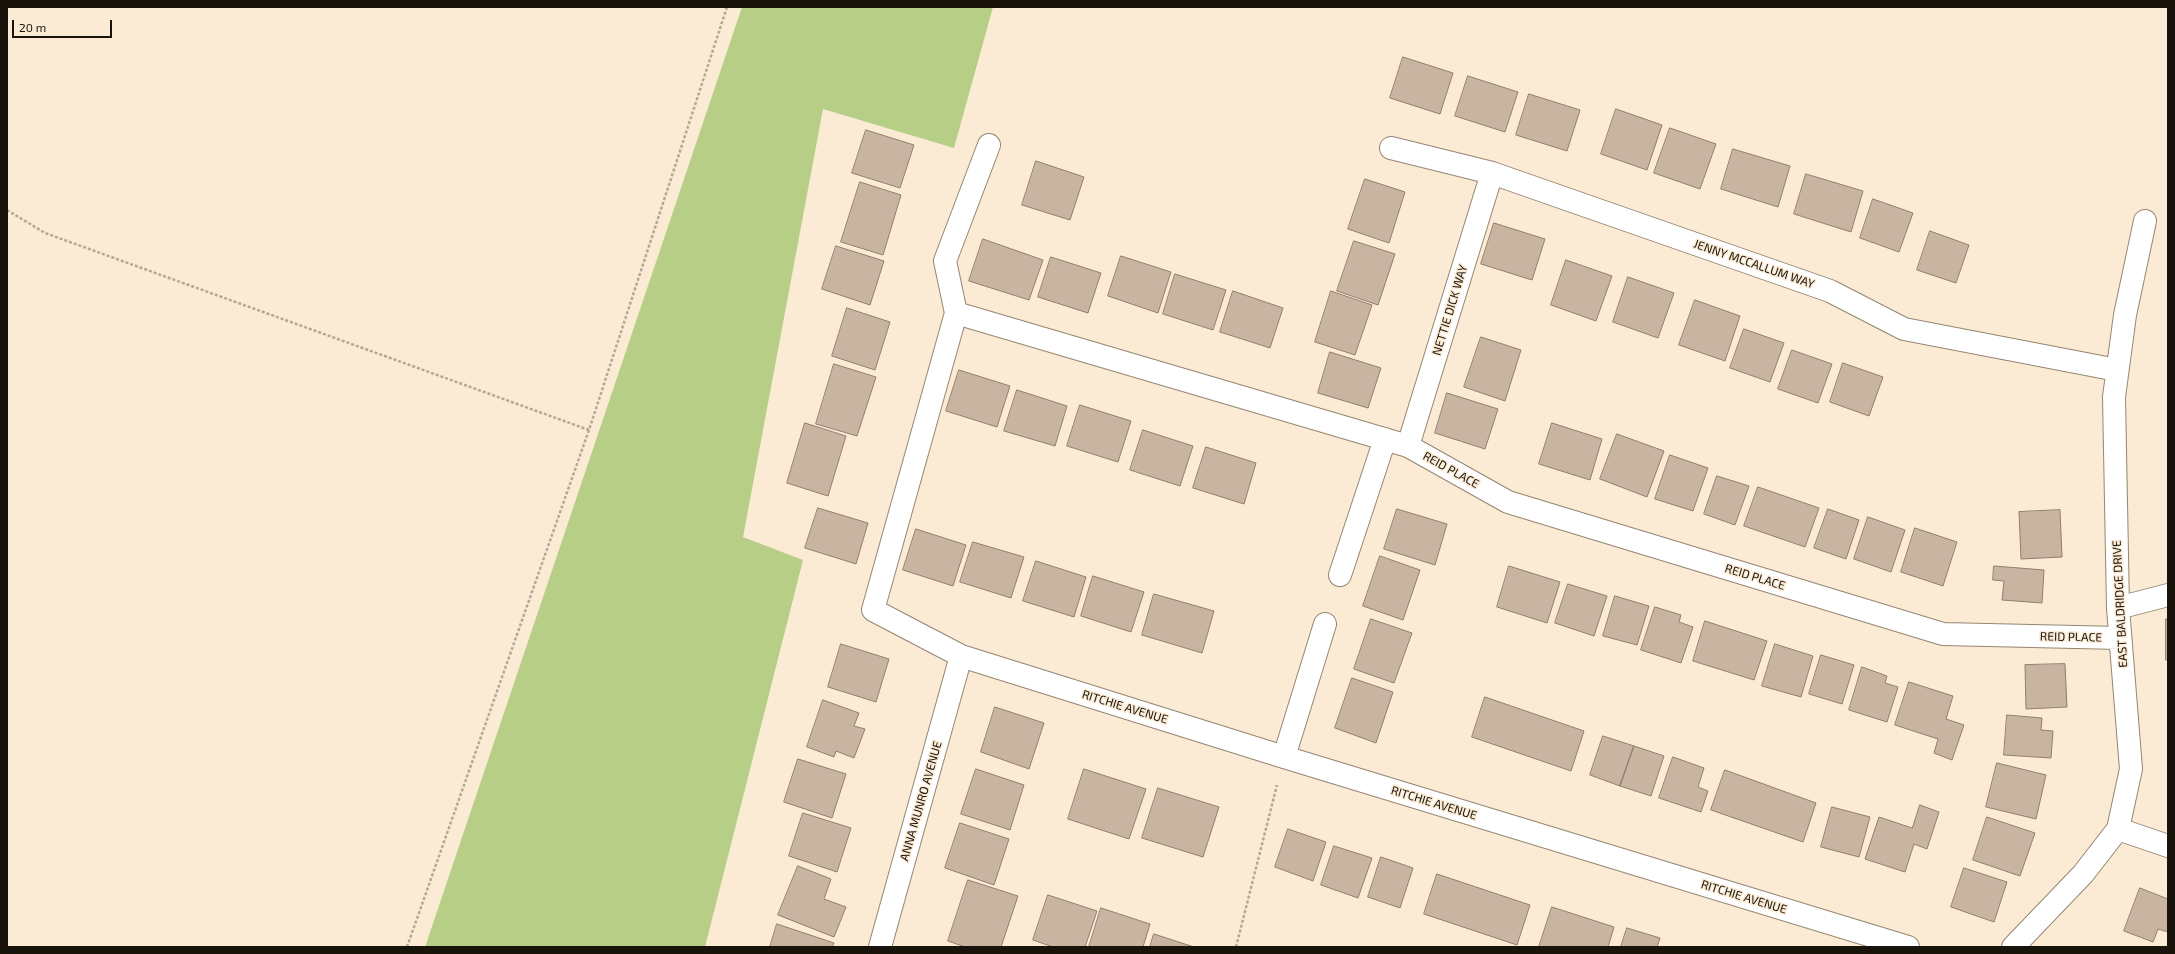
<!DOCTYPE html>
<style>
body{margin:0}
#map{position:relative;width:2175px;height:954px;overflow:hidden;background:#fbebd5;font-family:"Exo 2",sans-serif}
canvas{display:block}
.frame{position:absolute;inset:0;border:8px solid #18130b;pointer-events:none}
.scale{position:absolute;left:12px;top:20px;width:100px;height:18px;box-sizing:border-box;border:2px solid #18130b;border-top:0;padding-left:5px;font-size:12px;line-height:14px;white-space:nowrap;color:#18130b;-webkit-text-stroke:3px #fbebd5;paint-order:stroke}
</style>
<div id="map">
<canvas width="2175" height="954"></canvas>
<div class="frame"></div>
<div class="scale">20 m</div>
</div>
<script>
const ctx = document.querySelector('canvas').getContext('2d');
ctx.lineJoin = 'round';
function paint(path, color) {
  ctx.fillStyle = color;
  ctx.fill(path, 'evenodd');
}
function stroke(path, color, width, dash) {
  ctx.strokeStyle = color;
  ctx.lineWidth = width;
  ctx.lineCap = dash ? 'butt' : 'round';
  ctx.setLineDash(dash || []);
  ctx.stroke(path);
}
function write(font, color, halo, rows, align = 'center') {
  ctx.font = font + ' "Exo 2",sans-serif';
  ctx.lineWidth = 3;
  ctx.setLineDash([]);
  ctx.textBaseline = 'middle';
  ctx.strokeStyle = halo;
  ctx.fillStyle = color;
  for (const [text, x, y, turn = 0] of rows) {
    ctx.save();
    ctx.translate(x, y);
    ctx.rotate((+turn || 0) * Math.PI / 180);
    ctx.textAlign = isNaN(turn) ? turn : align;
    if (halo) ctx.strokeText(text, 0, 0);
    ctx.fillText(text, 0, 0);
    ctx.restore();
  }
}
paint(new Path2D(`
 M742 7H993L954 148 823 109 743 537 803 560 705 947H425Z`), '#b7ce87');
const building = new Path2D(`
 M1403 57 1453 73 1440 114 1390 98Z
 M1468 76 1518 92 1505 132 1455 116Z
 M1529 94 1580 110 1567 151 1516 135Z
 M1616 109 1662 125 1647 170 1601 154Z
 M1670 128 1716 144 1700 189 1654 173Z
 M866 130 914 145 900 188 852 173Z
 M1733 149 1790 166 1778 207 1721 189Z
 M1036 161 1084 177 1070 220 1022 205Z
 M1806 174 1863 191 1851 232 1794 214Z
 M1365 179 1405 192 1389 243 1348 229Z
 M860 182 901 195 883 255 841 242Z
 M1873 199 1913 213 1899 252 1860 238Z
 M1494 223 1545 239 1532 280 1481 264Z
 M1930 231 1969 245 1956 283 1917 270Z
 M983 239 1043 260 1029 300 969 281Z
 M1354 241 1395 254 1378 305 1337 291Z
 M836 246 884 261 870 305 822 289Z
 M1121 256 1171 272 1158 313 1108 296Z
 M1051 257 1101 273 1088 313 1038 297Z
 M1566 260 1612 276 1596 321 1551 305Z
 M1175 274 1226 290 1213 330 1163 314Z
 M1628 277 1674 293 1658 338 1613 322Z
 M1233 291 1283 308 1270 348 1220 332Z
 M1331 291 1372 305 1355 355 1315 342Z
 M1695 300 1740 316 1725 361 1679 345Z
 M847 308 890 322 875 370 832 356Z
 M1744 329 1784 343 1770 382 1730 368Z
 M1481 337 1521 350 1505 401 1464 387Z
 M1792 350 1832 364 1818 403 1778 389Z
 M1330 352 1381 368 1368 408 1318 393Z
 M1843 363 1883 377 1869 416 1830 402Z
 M834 364 876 377 857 436 816 424Z
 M959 370 1010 386 997 427 946 411Z
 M1017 390 1067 406 1055 446 1004 431Z
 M1447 393 1498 409 1485 449 1435 433Z
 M1080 405 1131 421 1118 462 1067 446Z
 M805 423 846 436 828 496 787 483Z
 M1552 423 1602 439 1590 480 1539 464Z
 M1143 430 1193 446 1180 486 1130 470Z
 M1617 434 1664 451 1647 497 1600 479Z
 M1206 447 1256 463 1244 504 1193 488Z
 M1670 455 1708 468 1693 511 1655 499Z
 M1717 476 1749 486 1735 525 1704 514Z
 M1758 487 1819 508 1805 547 1744 526Z
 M818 508 868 523 856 564 805 548Z
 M1397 509 1447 524 1435 565 1384 549Z
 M1828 509 1859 520 1846 559 1814 548Z
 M2060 510 2062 557 2021 559 2019 512Z
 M1868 517 1905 530 1891 572 1854 559Z
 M1915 528 1957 542 1943 586 1901 572Z
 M916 529 966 545 953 586 903 570Z
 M973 542 1024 557 1011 598 960 582Z
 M1380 556 1420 570 1403 620 1363 606Z
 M1036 561 1086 577 1074 617 1023 601Z
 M1509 566 1560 582 1547 623 1497 607Z
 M1994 566 2044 570 2042 603 2002 600 2004 581 1993 580Z
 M1093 576 1144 592 1131 632 1081 616Z
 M1568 584 1607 596 1594 636 1555 623Z
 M1154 594 1214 611 1202 653 1142 635Z
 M1615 596 1649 606 1637 645 1603 636Z
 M1655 607 1681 615 1679 622 1693 627 1681 663 1641 650Z
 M1371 619 1412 633 1394 683 1354 669Z
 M2166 619H2168V660H2166Z
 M1705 621 1767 641 1754 680 1693 661Z
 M841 644 889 659 876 702 828 687Z
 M1775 644 1813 656 1801 697 1762 686Z
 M1821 655 1854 665 1842 704 1809 694Z
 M2065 664 2067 707 2026 709 2025 665Z
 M1862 667 1887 676 1885 683 1898 687 1887 722 1849 710Z
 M1352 678 1393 692 1376 743 1335 728Z
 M1909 682 1953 696 1946 719 1964 725 1952 760 1934 753 1938 739 1895 725Z
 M1485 697 1584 731 1571 771 1472 737Z
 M823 700 859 713 854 726 865 729 854 758 836 751 834 757 807 747Z
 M995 707 1044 723 1029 769 981 752Z
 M2007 715 2042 718 2041 730 2053 731 2051 758 2004 755Z
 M1603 736 1634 746 1620 786 1590 775Z
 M1634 746 1664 756 1651 796 1620 786Z
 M1673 757 1704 768 1698 787 1708 791 1701 812 1659 798Z
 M798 759 846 774 832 818 784 802Z
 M1997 763 2046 775 2036 819 1986 807Z
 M976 769 1024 785 1010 830 961 814Z
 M1084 769 1146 789 1129 839 1068 819Z
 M1725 770 1816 803 1803 842 1711 810Z
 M1158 788 1219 807 1203 857 1142 838Z
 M1920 805 1939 812 1927 849 1914 844 1905 872 1865 859 1879 817 1912 828Z
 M1832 807 1870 817 1859 857 1821 847Z
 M803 813 851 828 837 872 789 856Z
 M1987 817 2035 833 2020 876 1973 860Z
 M960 823 1009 839 994 885 945 868Z
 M1288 829 1326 842 1313 881 1275 867Z
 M1334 846 1372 858 1358 898 1321 885Z
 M1381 857 1413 868 1400 908 1368 897Z
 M798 866 831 879 824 899 846 907 834 937 778 915Z
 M1964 868 2007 882 1994 922 1951 907Z
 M1437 874 1530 905 1517 945 1424 914Z
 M968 880 1018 896 1001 947H965L948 941Z
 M2140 888 2168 899V932L2158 929 2153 942 2124 931Z
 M1048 895 1097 911 1085 947H1053L1033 940Z
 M1552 907 1614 927 1608 947H1539Z
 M1101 908 1150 924 1143 947H1089Z
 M777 924 834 943 832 947H770Z
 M1627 928 1660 938 1657 947H1621Z
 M1154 934 1194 947H1150Z`);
paint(building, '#c9b4a2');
stroke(building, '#917e6d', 1);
const minor = new Path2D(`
 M989 145 945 261 956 313 873 610 961 656 1284 757 1908 947
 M1391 148 1492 173 1830 291 1904 329 2117 370
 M956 313 1408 446 1508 502 1943 634 2120 638
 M1408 446 1492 173
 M1340 575 1385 439
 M2118 608 2168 595
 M1284 757 1325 624
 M2118 829 2168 846
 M880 947 961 656
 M2013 947 2083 874 2118 829 2131 769 2118 608 2114 397 2125 315 2145 221`);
stroke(minor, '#948672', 24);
stroke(new Path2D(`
 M7 210 45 233 589 430
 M407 947 589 430 727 7
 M1236 947 1277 785`), '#b3a795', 2.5, [3, 2]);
stroke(minor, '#fff', 22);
write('12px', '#18130b', '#fbebd5', [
 ["JENNY MCCALLUM WAY",1754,264,19],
 ["NETTIE DICK WAY",1450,310,-73],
 ["REID PLACE",1451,470,29],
 ["REID PLACE",1755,577,17],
 ["EAST BALDRIDGE DRIVE",2120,604,-93],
 ["REID PLACE",2071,637,1],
 ["RITCHIE AVENUE",1125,707,17],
 ["ANNA MUNRO AVENUE",921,801,-74],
 ["RITCHIE AVENUE",1434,803,17],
 ["RITCHIE AVENUE",1744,897,17]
]);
</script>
